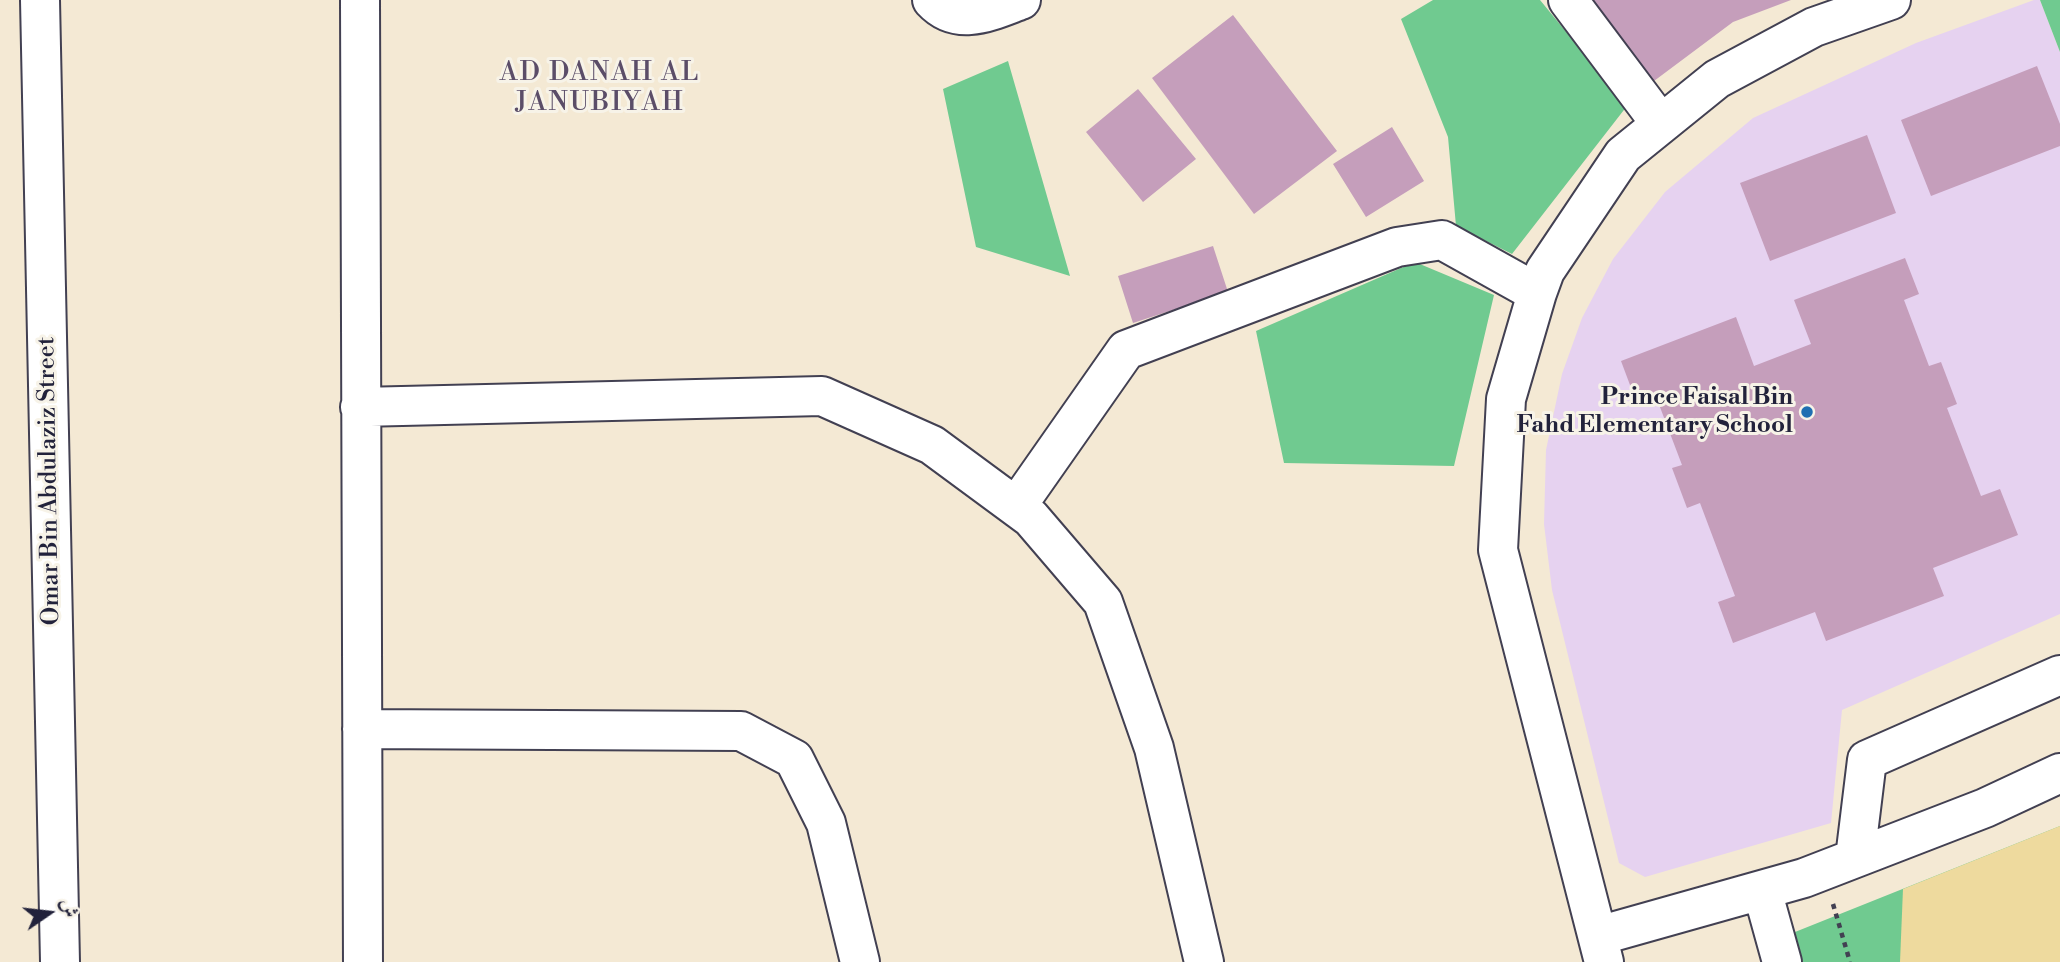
<!DOCTYPE html>
<meta charset="utf-8">
<style>
body{margin:0}
#map{position:relative;width:2060px;height:962px;overflow:hidden;background:#f4e9d4;font-family:"Libre Bodoni",Amiri,serif}
canvas{display:block}
.north{position:absolute;left:14px;top:878px;width:70px;height:70px;-webkit-text-stroke:5px #f7f3e8;paint-order:stroke;rotate:76deg;font-size:19px;font-weight:700;line-height:28px;text-align:center;color:#22223b}
.north::after{content:'';display:block;margin:auto;width:24px;height:32px;background:#22223b;clip-path:polygon(50% 0,100% 100%,50% 72%,0 100%)}
</style>
<div id="map">
<canvas width="2060" height="962"></canvas>
<div class="north">ش</div>
</div>
<script>
const ctx = document.querySelector('canvas').getContext('2d');
ctx.lineJoin = 'round';
function paint(path, color) {
  ctx.fillStyle = color;
  ctx.fill(path, 'evenodd');
}
function stroke(path, color, width, dash) {
  ctx.strokeStyle = color;
  ctx.lineWidth = width;
  ctx.lineCap = dash ? 'butt' : 'round';
  ctx.setLineDash(dash || []);
  ctx.stroke(path);
}
function write(font, color, halo, rows, align = 'center') {
  ctx.font = font + ' "Libre Bodoni",serif';
  ctx.lineWidth = 6;
  ctx.setLineDash([]);
  ctx.textBaseline = 'middle';
  ctx.strokeStyle = halo;
  ctx.fillStyle = color;
  for (const [text, x, y, turn = 0] of rows) {
    ctx.save();
    ctx.translate(x, y);
    ctx.rotate((+turn || 0) * Math.PI / 180);
    ctx.textAlign = isNaN(turn) ? turn : align;
    if (halo) ctx.strokeText(text, 0, 0);
    ctx.fillText(text, 0, 0);
    ctx.restore();
  }
}
paint(new Path2D(`
 M2034 0H2040L2060 52V614L1842 710 1831 823 1645 877 1619 863 1552 590 1544 524 1546 450 1562 374 1582 318 1613 259 1665 192 1753 118 1916 43Z`), '#e6d2f0');
paint(new Path2D(`
 M1433 0H1540L1627 106 1512 254 1456 226 1448 137 1401 19Z
 M2040 0H2060V52Z
 M1008 61 1070 276 976 247 943 89Z
 M1415 262 1494 295 1454 466 1284 463 1256 331Z
 M2060 826V962H1802L1795 932Z`), '#70ca90');
paint(new Path2D(`
 M2060 826V962H1900L1903 889Z`), '#eeda9e');
paint(new Path2D(`
 M1585 0H1791L1733 22 1654 81Z
 M1233 15 1337 151 1254 214 1152 78Z
 M2037 66 2060 124V146L1931 196 1901 120Z
 M1138 89 1196 159 1143 202 1086 132Z
 M1392 127 1424 181 1366 217 1333 164Z
 M1867 135 1896 213 1770 261 1740 183Z
 M1213 246 1228 292 1133 323 1118 276Z
 M1905 258 1919 294 1904 300 1929 366 1941 362 1957 404 1947 408 1981 496 2000 489 2018 535 1933 568 1944 596 1826 641 1815 612 1733 643 1718 602 1735 596 1700 503 1687 508 1672 468 1682 465 1655 394 1636 401 1621 361 1736 317 1754 366 1811 344 1794 300Z`), '#c59ebb');
const minor = new Path2D(`
 M40 0 60 962
 M360 0 363 962
 M932 0C958 28 991 11 1021 0
 M1568 0 1661 124
 M360 407 822 396 932 445 1031 518 1103 602 1154 748 1204 962
 M1016 507 1126 350 1397 247 1442 240 1537 293
 M362 729 741 731 794 759 826 823 860 962
 M1855 858 1867 760 2060 675
 M1762 890 1782 962
 M1598 936 1804 878 1985 808 2060 773
 M1604 962 1498 550 1506 399 1537 293 1545 271 1623 155 1717 79 1814 27 1891 0`);
stroke(minor, '#424052', 42);
stroke(new Path2D(`
 M1833 904 1850 962`), '#424052', 4.5, [5, 5]);
stroke(minor, '#fff', 38);
for (const [x, y, r, color] of [
 [1807,412,7,"#1f6fb2"]
]) {
  const dot = new Path2D();
  dot.arc(x, y, r, 0, 2 * Math.PI);
  ctx.fillStyle = color;
  ctx.fill(dot);
  stroke(dot, '#f7f3e8', 2.5);
}
write('bold 24px', '#22223b', '#f7f3e8', [
 ["Prince Faisal Bin",1793,398],
 ["Fahd Elementary School",1793,426]
], 'right');
write('24px', '#22223b', '#f7f3e8', [
 ["Omar Bin Abdulaziz Street",50,481,-91]
]);
ctx.letterSpacing = '2px';
write('26px', '#5b4d68', '#f7f3e8', [
 ["AD DANAH AL",600,74],
 ["JANUBIYAH",600,104]
]);
ctx.letterSpacing = '0px';
</script>
